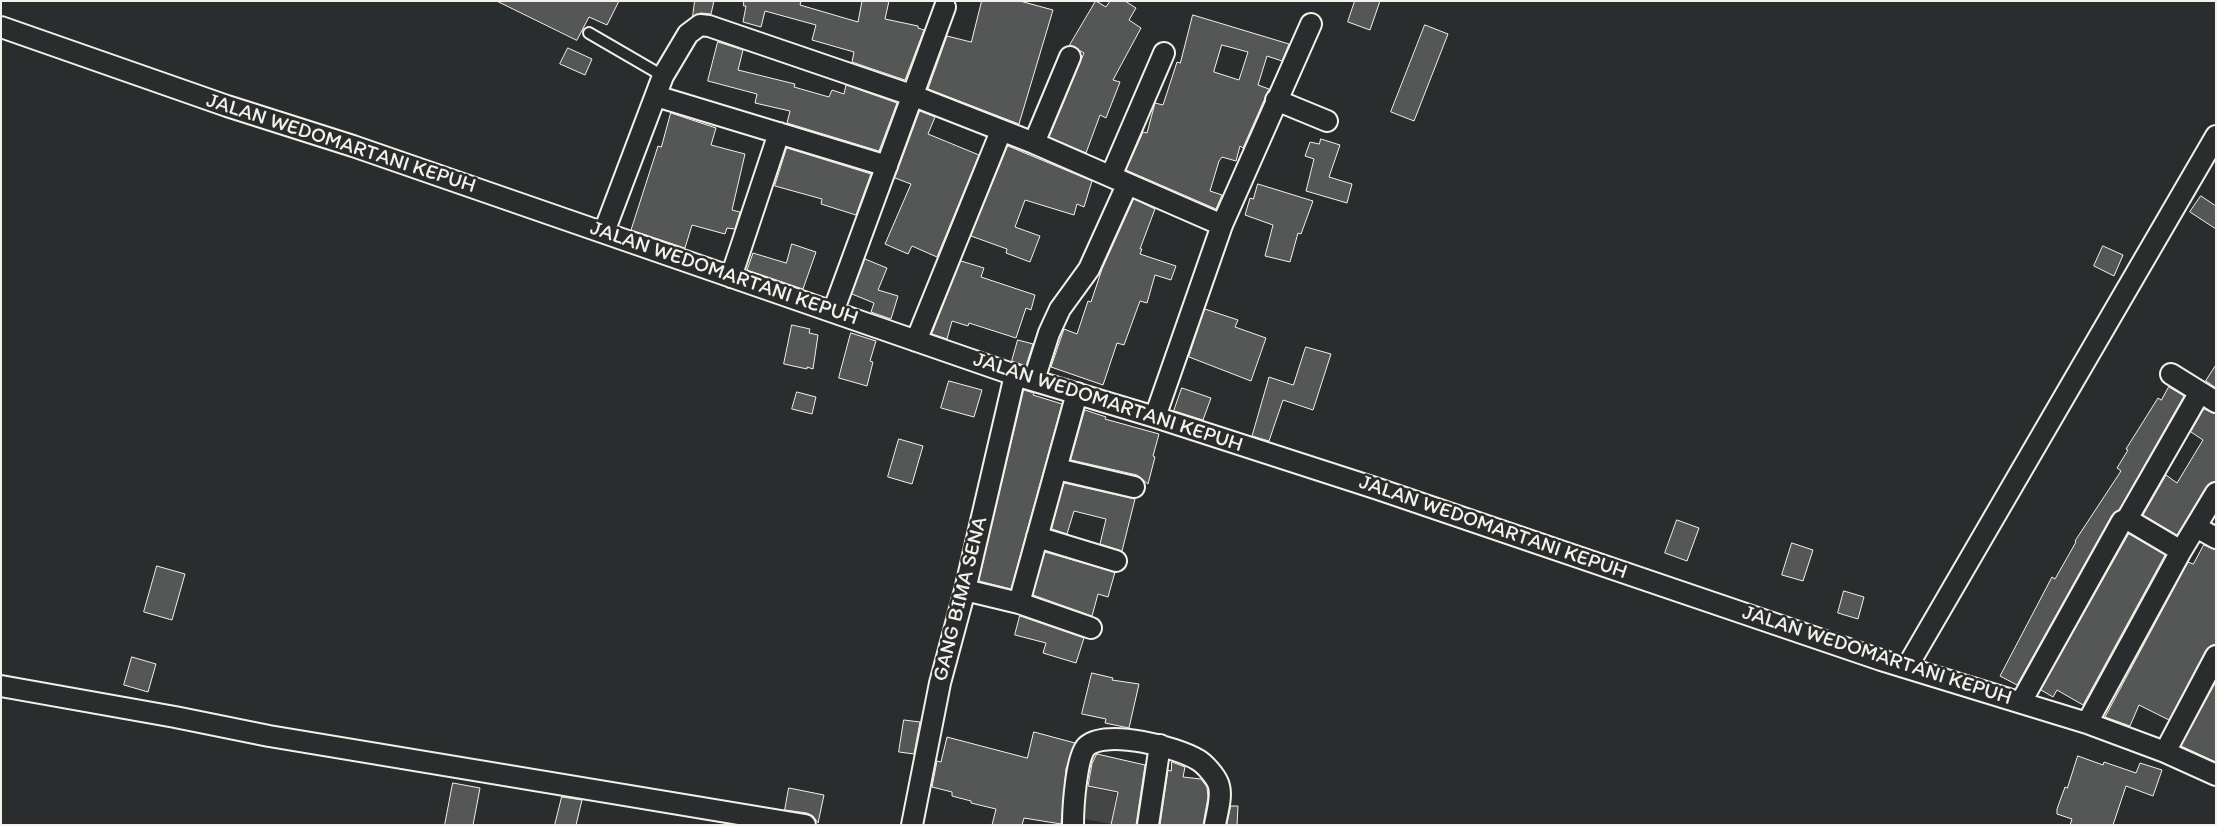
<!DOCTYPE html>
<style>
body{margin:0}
#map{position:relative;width:2217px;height:826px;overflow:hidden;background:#2a2d2e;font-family:Itim,sans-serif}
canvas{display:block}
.frame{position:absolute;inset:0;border:2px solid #f4f1e8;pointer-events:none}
</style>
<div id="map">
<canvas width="2217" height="826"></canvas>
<div class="frame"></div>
</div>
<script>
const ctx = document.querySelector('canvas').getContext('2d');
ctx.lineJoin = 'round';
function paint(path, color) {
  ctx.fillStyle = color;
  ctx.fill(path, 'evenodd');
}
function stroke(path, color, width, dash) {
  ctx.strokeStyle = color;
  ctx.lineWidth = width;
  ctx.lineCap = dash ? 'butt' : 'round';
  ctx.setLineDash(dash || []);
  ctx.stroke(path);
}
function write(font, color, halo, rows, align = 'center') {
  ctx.font = font + ' Itim,sans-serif';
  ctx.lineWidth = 5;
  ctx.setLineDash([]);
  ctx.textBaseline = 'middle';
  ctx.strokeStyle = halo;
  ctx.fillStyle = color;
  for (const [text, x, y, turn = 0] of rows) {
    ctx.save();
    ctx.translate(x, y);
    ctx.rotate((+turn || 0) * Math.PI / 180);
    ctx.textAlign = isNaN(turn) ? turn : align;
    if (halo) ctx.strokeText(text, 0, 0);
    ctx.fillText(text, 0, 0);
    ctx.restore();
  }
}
paint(new Path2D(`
 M1079 785 1116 793 1111 824 1074 817Z`), '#444645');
const building = new Path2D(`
 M497 1H619L607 25 589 17 577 40Z
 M695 1H714L711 14 701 13 693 16Z
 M744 1H801L800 5 858 22 862 1H889L885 19 918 26V28L924 30 905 80 852 62 854 52 812 40 816 25 765 11 761 27 743 22 746 6H744Z
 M982 1H1020L1053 10 1019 124 928 89 947 36 971 42Z
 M1096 1 1106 7 1110 1H1125L1136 8 1129 20 1141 28 1113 80 1120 82 1106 118 1100 115 1086 153 1049 137 1084 53 1070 45Z
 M1355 1H1380L1370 30 1348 22Z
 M1193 15 1289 44 1282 61 1267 56 1258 85 1269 89 1243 148 1240 146 1236 161 1222 157 1219 161 1210 191 1222 195 1216 209 1126 170 1143 132 1147 133 1155 103 1163 105 1177 62 1180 63ZM1222 45 1248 52 1239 80 1214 72Z
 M1425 25 1448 34 1414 121 1391 112Z
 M718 42 743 50 738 70 795 84 794 87 829 97 832 90 844 94 846 85 897 103 879 151 787 123 790 111 755 103 757 94 708 81Z
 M568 48 592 59 585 75 560 64Z
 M920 111 935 117 928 134 979 155 937 257 912 246 908 254 885 244 911 184 895 178Z
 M671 113 716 128 711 145 745 154 732 210 740 212 735 229 727 228 725 234 692 225 685 248 631 230 658 146 661 147Z
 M1321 139 1340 145 1329 177 1352 184 1347 203 1306 191 1314 159 1305 156 1310 142 1319 144Z
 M1008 146 1092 181 1084 207 1077 204 1074 215 1025 200 1015 227 1040 236 1030 262 1006 253 1007 249 971 236Z
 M787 148 871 174 856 215 821 204 822 199 775 186Z
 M1258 184 1313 201 1301 234 1298 233 1290 262 1265 256 1273 225 1245 215 1250 198 1253 199Z
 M2201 196 2216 206V229L2190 212Z
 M1134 199 1155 209 1140 249H1142L1140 254 1176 266 1171 280 1155 275 1147 303 1140 301 1124 345 1117 343 1103 385 1051 367 1064 329 1077 334 1088 301 1091 302 1102 269Z
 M792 244 816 252 803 289 747 270 753 253 786 263Z
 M2103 246 2123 255 2114 276 2094 266Z
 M865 259 887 268 878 290 898 296 891 319 871 312 874 303 852 294Z
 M961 261 984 268 981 277 1035 295 1031 310 1026 308 1016 338 969 323 968 326 952 321 947 339 932 334Z
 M1205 309 1238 320 1235 327 1266 338 1251 381 1189 357Z
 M792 325 810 329 809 333 818 335 813 369 807 367V369L784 364Z
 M851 333 876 341 870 361 873 362 867 386 839 378Z
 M1018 340 1033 344 1026 366 1012 361Z
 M1306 347 1331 354 1313 410 1283 400 1269 441 1252 436 1269 377 1293 385Z
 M2216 365V388L2206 381Z
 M949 381 982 390 974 417 941 408Z
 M2169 387 2184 396 2119 510 2112 515 2017 685 2000 676 2052 577 2055 579 2076 542 2075 541 2121 471 2117 468 2128 450 2126 449 2158 398 2161 400Z
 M1182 388 1211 398 1203 420 1174 411Z
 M1024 390 1034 393 1033 395 1062 404 1011 589 979 581Z
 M797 392 816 397 812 414 792 409Z
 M2204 409 2216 414V481L2206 487 2177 535 2143 515 2166 475 2177 483 2203 440 2191 432Z
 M1085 410 1106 417 1105 419 1159 434 1153 456 1155 457 1148 484 1137 475 1071 460Z
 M899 439 923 446 912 484 888 477Z
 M1064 483 1135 499 1122 551 1100 544 1106 519 1074 511 1067 534 1052 529Z
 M1677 520 1699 528 1687 561 1665 553Z
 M2129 534 2165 555 2083 705 2057 690 2053 697 2041 690Z
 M1792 543 1813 550 1803 581 1782 575Z
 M2204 545 2216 550V644L2210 646 2206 650 2169 720 2139 705 2130 726 2105 717 2188 562 2193 564Z
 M1045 552 1115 572 1108 597 1098 594 1092 616 1033 595Z
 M157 566 185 574 172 620 144 612Z
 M1844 591 1864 597 1858 619 1838 613Z
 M1020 616 1084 638 1076 663 1043 653 1046 643 1015 635Z
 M132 657 156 664 148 692 124 685Z
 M1092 673 1113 678 1112 680 1139 684 1129 728 1105 723 1106 719 1082 714Z
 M2216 682V762L2181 746Z
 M904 720 920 722 914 754 899 752Z
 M1034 732 1075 743 1066 769 1061 824 1024 818 1022 825H992L996 809 971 803V801L952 796V792L932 787 937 761 941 762 947 737 1027 758Z
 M1097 754 1145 765 1136 825H1111L1118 792 1088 786 1092 764Z
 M2078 756 2103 765 2104 762 2136 773 2140 763 2162 770 2153 796 2126 786 2113 825H2070L2072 819 2057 814V809L2065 787 2067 788Z
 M1172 762 1185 767 1183 777 1201 779 1207 787 1208 797 1203 825H1160L1168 770 1171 771Z
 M453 783 480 788 473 825H445Z
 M789 788 824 795 818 823 813 816 807 813 785 810Z
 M562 797 582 800 576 825H555Z
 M1231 806H1238L1237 825H1227Z`);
paint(building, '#555756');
stroke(building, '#f4f1e8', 1);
const service = new Path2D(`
 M589 33 663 76`);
const minor = new Path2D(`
 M1 27 227 106 353 146 1015 375 1155 417 1378 489 1881 660 2087 723 2165 752 2216 775
 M656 96 887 166
 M1276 100 1327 121
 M1034 143 1070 57
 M1111 176 1164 53
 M604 232 663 76 688 34 700 25 709 26 914 96 1034 143 1222 225
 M731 277 779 133
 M833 312 945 7
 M916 341 1001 131
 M2171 374 2216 402
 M1034 380 1049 333 1060 309 1089 269 1127 185
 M1077 393 1019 603 1091 628
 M1155 417 1222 225 1311 24
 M1057 469 1134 487
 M2196 527 2216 538
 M1037 537 1116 561
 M2181 551 2127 519 2200 392
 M965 590 1019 603
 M1907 667 2216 136
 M1 686 175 717 269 736 805 825
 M2021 702 2122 521 2127 519
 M2087 723 2181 551 2216 493
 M2165 752 2216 656
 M912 825 940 683 965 590 1015 375
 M1073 825C1073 809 1076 756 1087 746 1107 729 1177 747 1198 760 1205 764 1215 776 1218 783 1223 795 1217 812 1215 825
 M1148 825 1160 745`);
stroke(service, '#f4f1e8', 14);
stroke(minor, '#f4f1e8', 24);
stroke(service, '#2a2d2e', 10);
stroke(minor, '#2a2d2e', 20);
write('21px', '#f4f1e8', '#2a2d2e', [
 ["JALAN WEDOMARTANI KEPUH",341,144,18],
 ["JALAN WEDOMARTANI KEPUH",724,274,19],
 ["JALAN WEDOMARTANI KEPUH",1108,403,18],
 ["JALAN WEDOMARTANI KEPUH",1493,528,19],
 ["GANG BIMA SENA",961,599,-76],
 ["JALAN WEDOMARTANI KEPUH",1877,656,18]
]);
</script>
